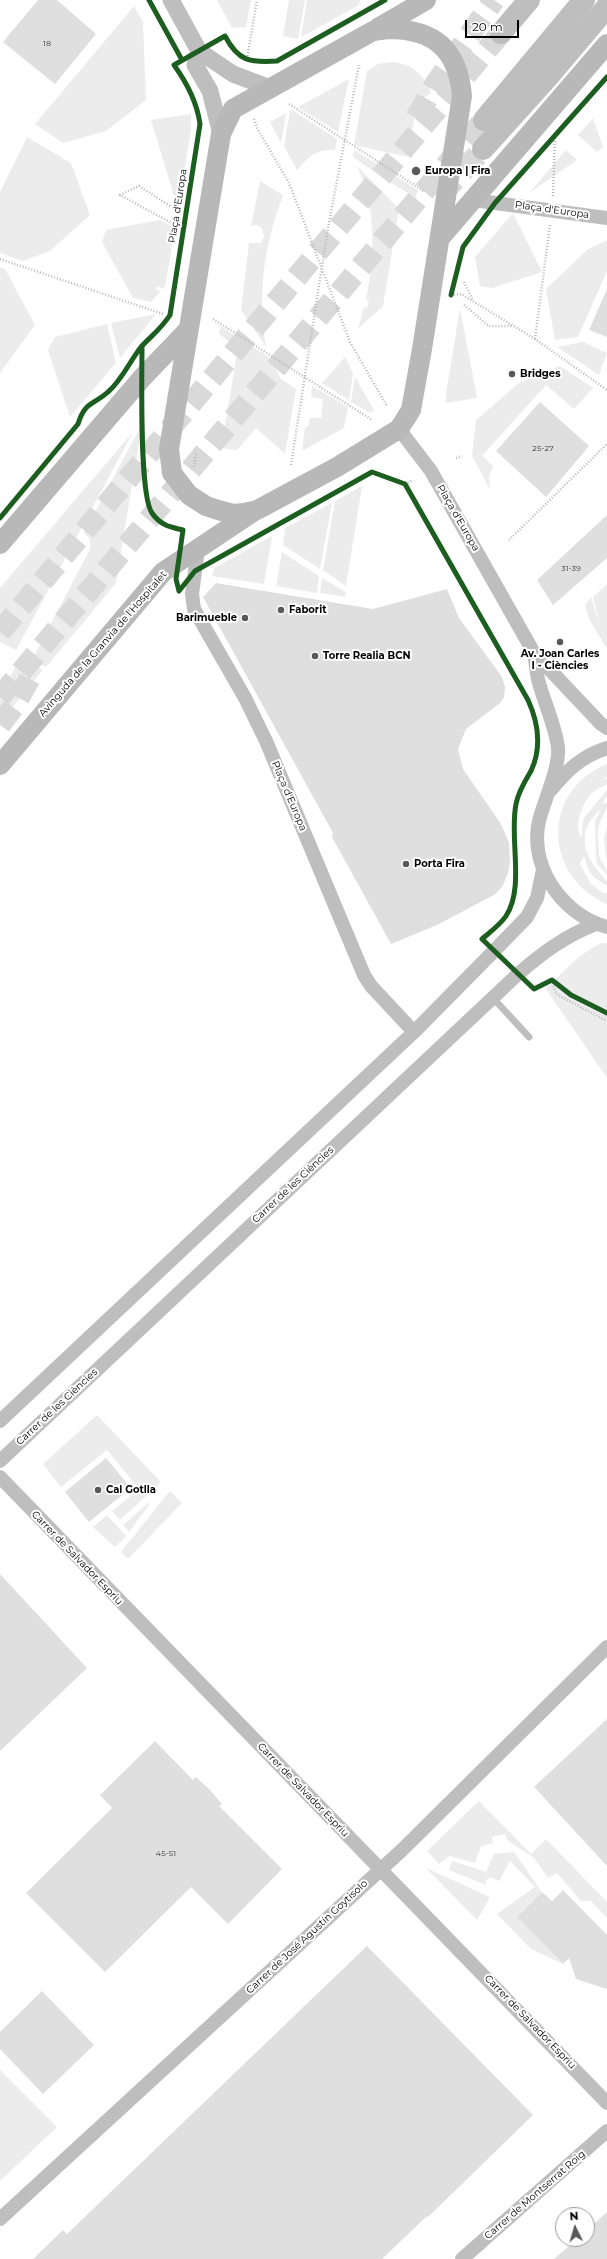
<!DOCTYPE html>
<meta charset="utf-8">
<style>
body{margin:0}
#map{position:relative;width:607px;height:2259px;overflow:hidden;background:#fff;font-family:Montserrat,sans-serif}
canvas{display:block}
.north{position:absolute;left:555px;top:2207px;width:40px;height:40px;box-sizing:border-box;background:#fff;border:1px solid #999;border-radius:50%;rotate:355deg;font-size:11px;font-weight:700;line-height:16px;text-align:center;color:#000}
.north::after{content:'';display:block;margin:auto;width:14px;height:18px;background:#595959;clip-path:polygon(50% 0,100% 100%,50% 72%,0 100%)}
.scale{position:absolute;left:465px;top:20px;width:54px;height:18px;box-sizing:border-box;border:2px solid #000;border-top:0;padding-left:5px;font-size:12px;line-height:14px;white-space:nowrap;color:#000;-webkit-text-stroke:3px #fff;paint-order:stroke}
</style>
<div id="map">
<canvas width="607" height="2259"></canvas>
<div class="north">N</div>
<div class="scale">20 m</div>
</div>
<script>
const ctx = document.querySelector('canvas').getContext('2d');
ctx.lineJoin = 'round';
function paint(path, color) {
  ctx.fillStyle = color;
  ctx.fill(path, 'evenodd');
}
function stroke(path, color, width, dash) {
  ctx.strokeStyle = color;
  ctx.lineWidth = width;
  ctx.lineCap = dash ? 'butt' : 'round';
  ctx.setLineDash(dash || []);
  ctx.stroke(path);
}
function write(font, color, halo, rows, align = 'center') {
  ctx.font = font + ' Montserrat,sans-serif';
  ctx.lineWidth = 4;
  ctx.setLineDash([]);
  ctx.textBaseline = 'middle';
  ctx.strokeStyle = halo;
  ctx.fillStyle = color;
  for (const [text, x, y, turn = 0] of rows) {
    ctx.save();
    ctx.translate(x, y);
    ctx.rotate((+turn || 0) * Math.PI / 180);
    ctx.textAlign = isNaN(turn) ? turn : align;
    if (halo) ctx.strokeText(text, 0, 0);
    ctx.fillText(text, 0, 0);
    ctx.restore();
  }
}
paint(new Path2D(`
 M217 0H251L246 27 232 28Z
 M289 0H305L298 39 283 36Z
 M307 0H360L359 5 301 37Z
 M134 6 143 22 146 100 106 131 63 143 35 124Z
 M393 62C413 64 424 75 431 93L417 102 408 157 354 145 367 71 378 64Z
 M349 79 338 132 298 107Z
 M292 110 337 139 335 150C319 148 307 157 297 170L284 146 290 111Z
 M286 113 281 143 270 122Z
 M191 114V130L178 209 151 120Z
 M593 118 603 147 597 152 578 135Z
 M27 137 71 163 90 215 50 251 23 261 0 253V192Z
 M354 150 387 170 386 180 353 157Z
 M566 150 577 160 529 193Z
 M357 166 399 209 383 306 358 329 364 307 367 308 369 301 366 300C375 254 377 209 357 166Z
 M389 172 418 190 416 198 388 181Z
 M260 181 283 195C264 247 257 293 266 347L241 310 249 243H261L264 236 262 228 257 225 251 226Z
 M513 213 542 272 492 288 480 286 475 257Z
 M160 220 175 229 165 287 163 289 158 286 156 289 160 292 151 302 133 298 102 242 106 230Z
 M607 240V271L578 337 555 340 546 289 587 250Z
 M0 267 5 269 35 325 0 373Z
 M460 308 477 398 446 403V394Z
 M156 314 120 358 111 323Z
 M107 324 116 363 70 417 48 350 55 337Z
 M220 326 270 358 281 379 296 389 285 454 256 428 237 450 221 448 238 348 219 334Z
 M583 342 607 353 599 375 557 347Z
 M345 357 353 373 349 400 322 383Z
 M560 366 593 388 574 409 546 385 482 456 493 466 489 476 490 489 472 456 476 420 519 383Z
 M355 377 374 410 370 413 351 402Z
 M312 386 348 407 344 428 302 451 305 427H308L310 418H321L323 399 311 397Z
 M142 424 116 583 46 667 32 660 90 549V539L84 533Z
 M133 432 16 650 0 642V588Z
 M362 486 346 586 323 570 335 501Z
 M332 503 320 569 283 545 285 528Z
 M272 536 264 584 212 576 214 568Z
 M282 552 319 576 317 593 276 586Z
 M322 578 346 592 345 597 320 593Z
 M607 584V649L589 619 585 605 591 597 601 628 593 597Z
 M20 658 43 670 0 722V696Z
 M607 764V777L602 780 607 779V784C602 787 595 790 591 794 582 804 573 827 582 838V826L584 818 607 790V796L602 804 607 802C607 815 597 819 598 837 599 843 598 852 600 858 603 865 607 867 607 875L598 865 596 860 595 821 601 809C573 833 585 858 607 881V886C590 875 590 875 584 856L580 864 591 884 603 893H607V904C543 876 541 791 607 764Z
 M607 825V863L604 840Z
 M602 943H607V1078L546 989C564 971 579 953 602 943Z
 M97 1415 161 1482 120 1520 112 1511 139 1489 107 1450 61 1487 43 1464Z
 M170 1491 182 1503 128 1559 121 1552Z
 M148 1503 149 1505 129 1532 123 1525Z
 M107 1515 126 1536 115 1547 93 1527Z
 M479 1801 531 1854 546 1839 607 1902V1918L591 1901H581L557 1873 548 1878 534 1858 507 1840 505 1834 492 1837 493 1843 481 1846 475 1863 450 1856 439 1864 427 1851Z
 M514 1852 542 1892 517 1917 563 1964 531 1949 497 1914 535 1887 510 1861 499 1881 491 1877 486 1880V1885L449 1870 452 1861 486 1872 494 1854Z
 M426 1868 490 1897 477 1920Z
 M0 2070 57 2127 0 2181Z`), '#ececec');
paint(new Path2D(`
 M38 0H57L96 34 55 84 3 42Z
 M607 289V337L589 330Z
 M540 402 589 446 546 497 496 451Z
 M607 515V558L553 605 537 580Z
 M216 583 373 609 447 589 459 618 502 677 505 687 504 697 500 703 466 729 458 749 463 769 501 824 509 843 510 862 508 873 502 887 494 895 437 925 391 944 332 837 333 833 203 597Z
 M106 1458 131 1488 89 1522 65 1492Z
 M0 1574 87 1668 0 1751Z
 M607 1719V1866L534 1787Z
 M155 1741 193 1780 196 1777 210 1790 222 1804 219 1806 282 1869 228 1924 191 1887 105 1972 26 1893 112 1808 100 1795Z
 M563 1890 607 1935V1989L576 1979 569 1958 563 1964 517 1917 542 1892 552 1901Z
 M367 1946 533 2115 428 2217 427 2216 382 2259H33L63 2230 67 2234Z
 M42 1991 94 2045 43 2094 0 2049V2032Z
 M607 2212V2259H554L577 2239H587V2230Z`), '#dfdfdf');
stroke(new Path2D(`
 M416 118 436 83 494 0
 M440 196 483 149
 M0 632 501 33
 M0 697 484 120
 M0 725 15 705 31 676`), '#d9d9d9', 22, [22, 11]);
stroke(new Path2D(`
 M247 59 257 0
 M289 104 425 192
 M254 119 257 128 289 183 350 342 387 406
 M553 196 555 135
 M170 206 139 186 120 195 179 227
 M0 259 163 314
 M464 282 473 301
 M451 295 461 294 535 339 607 390
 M464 305 489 326H513
 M213 319 372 420
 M535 339 550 225
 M456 458 462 456
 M291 465 328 228 359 65
 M194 467 196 454
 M405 484 413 480
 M509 540 607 444
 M552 980 556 994 607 1021`), '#b9b9b9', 2.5, [1, 2]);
stroke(new Path2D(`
 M493 998 529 1037`), '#bebebe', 7);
stroke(new Path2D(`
 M473 200 607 218
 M399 429 431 471 534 653 601 724 607 728
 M198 549 192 594 194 609 245 698 266 741 364 975 371 986 414 1032
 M534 653C536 663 536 673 539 683 545 704 555 726 558 747 560 765 546 797 541 814 525 862 561 915 607 927
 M551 790C567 770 582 756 607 748
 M0 1421 414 1032 493 952 527 917 537 898 543 870
 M0 1461 517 975C542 953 565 936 596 924
 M0 1477 607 2103
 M0 2219 402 1850 607 1647
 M462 2259 607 2131`), '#bebebe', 14);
stroke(new Path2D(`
 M171 0 199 51 233 74 270 88
 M199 51 195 65 210 91 221 134`), '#bebebe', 17);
stroke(new Path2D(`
 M378 28 426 0
 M388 29C435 29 458 50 462 96L422 349 411 410 399 429 337 467 257 510 244 513 233 514 218 510 206 506 189 495 172 473 169 449 221 134 233 109 373 31Z
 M440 238 607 44
 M0 544 142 378 189 329
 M0 765 163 572 253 512`), '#b8b8b8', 20);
stroke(new Path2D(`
 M501 33 529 0
 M484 120 584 0
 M483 149 548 77 607 7`), '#bebebe', 22);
stroke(new Path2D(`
 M149 0 182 60
 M451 295 463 247 495 203 607 77
 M142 346C142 375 139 495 152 513 160 525 170 527 183 530L176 579 179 591
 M0 518 78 424C85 401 94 405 108 392 122 380 130 361 141 347 152 335 161 329 170 315L200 124C197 102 187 83 174 65L225 36C238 61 250 63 277 61L385 0
 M179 591 195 571 372 472 405 484 528 700C539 724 542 747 531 771 525 781 518 792 516 804 509 838 525 887 506 916 500 925 490 932 482 939L534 989 552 980 571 995 607 1013`), '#1b5e20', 5);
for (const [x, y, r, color] of [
 [416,171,5,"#595959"],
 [512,374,4,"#595959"],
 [281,610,4,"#595959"],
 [245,618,4,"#595959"],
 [560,642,4,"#595959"],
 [315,656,4,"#595959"],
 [406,864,4,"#595959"],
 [98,1490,4,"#595959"]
]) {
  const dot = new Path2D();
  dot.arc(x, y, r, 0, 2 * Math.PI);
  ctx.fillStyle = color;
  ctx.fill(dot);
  stroke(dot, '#fff', 1.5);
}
write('8px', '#383838', null, [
 ["18",47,44],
 ["25-27",543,449],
 ["31-39",571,569],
 ["45-51",166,1854]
]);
write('bold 10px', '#000', '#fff', [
 ["Europa | Fira",425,171],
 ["Bridges",520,374],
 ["Faborit",289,610],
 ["Barimueble",237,618,"right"],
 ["Av. Joan Carles",560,654,"center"],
 ["I - Ciències",560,666,"center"],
 ["Torre Realia BCN",323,656],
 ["Porta Fira",414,864],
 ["Cal Gotlla",106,1490]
], 'left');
write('10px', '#000', '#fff', [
 ["Plaça d'Europa",178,206,-81],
 ["Plaça d'Europa",552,210,8],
 ["Plaça d'Europa",458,518,60],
 ["Avinguda de la Granvia de l'Hospitalet",103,644,-49],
 ["Plaça d'Europa",289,796,67],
 ["Carrer de les Ciències",293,1185,-43],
 ["Carrer de les Ciències",57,1407,-43],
 ["Carrer de Salvador Espriu",77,1558,46],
 ["Carrer de Salvador Espriu",303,1790,46],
 ["Carrer de José Agustín Goytisolo",307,1937,-43],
 ["Carrer de Salvador Espriu",530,2022,46],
 ["Carrer de Montserrat Roig",535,2195,-41]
]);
</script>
